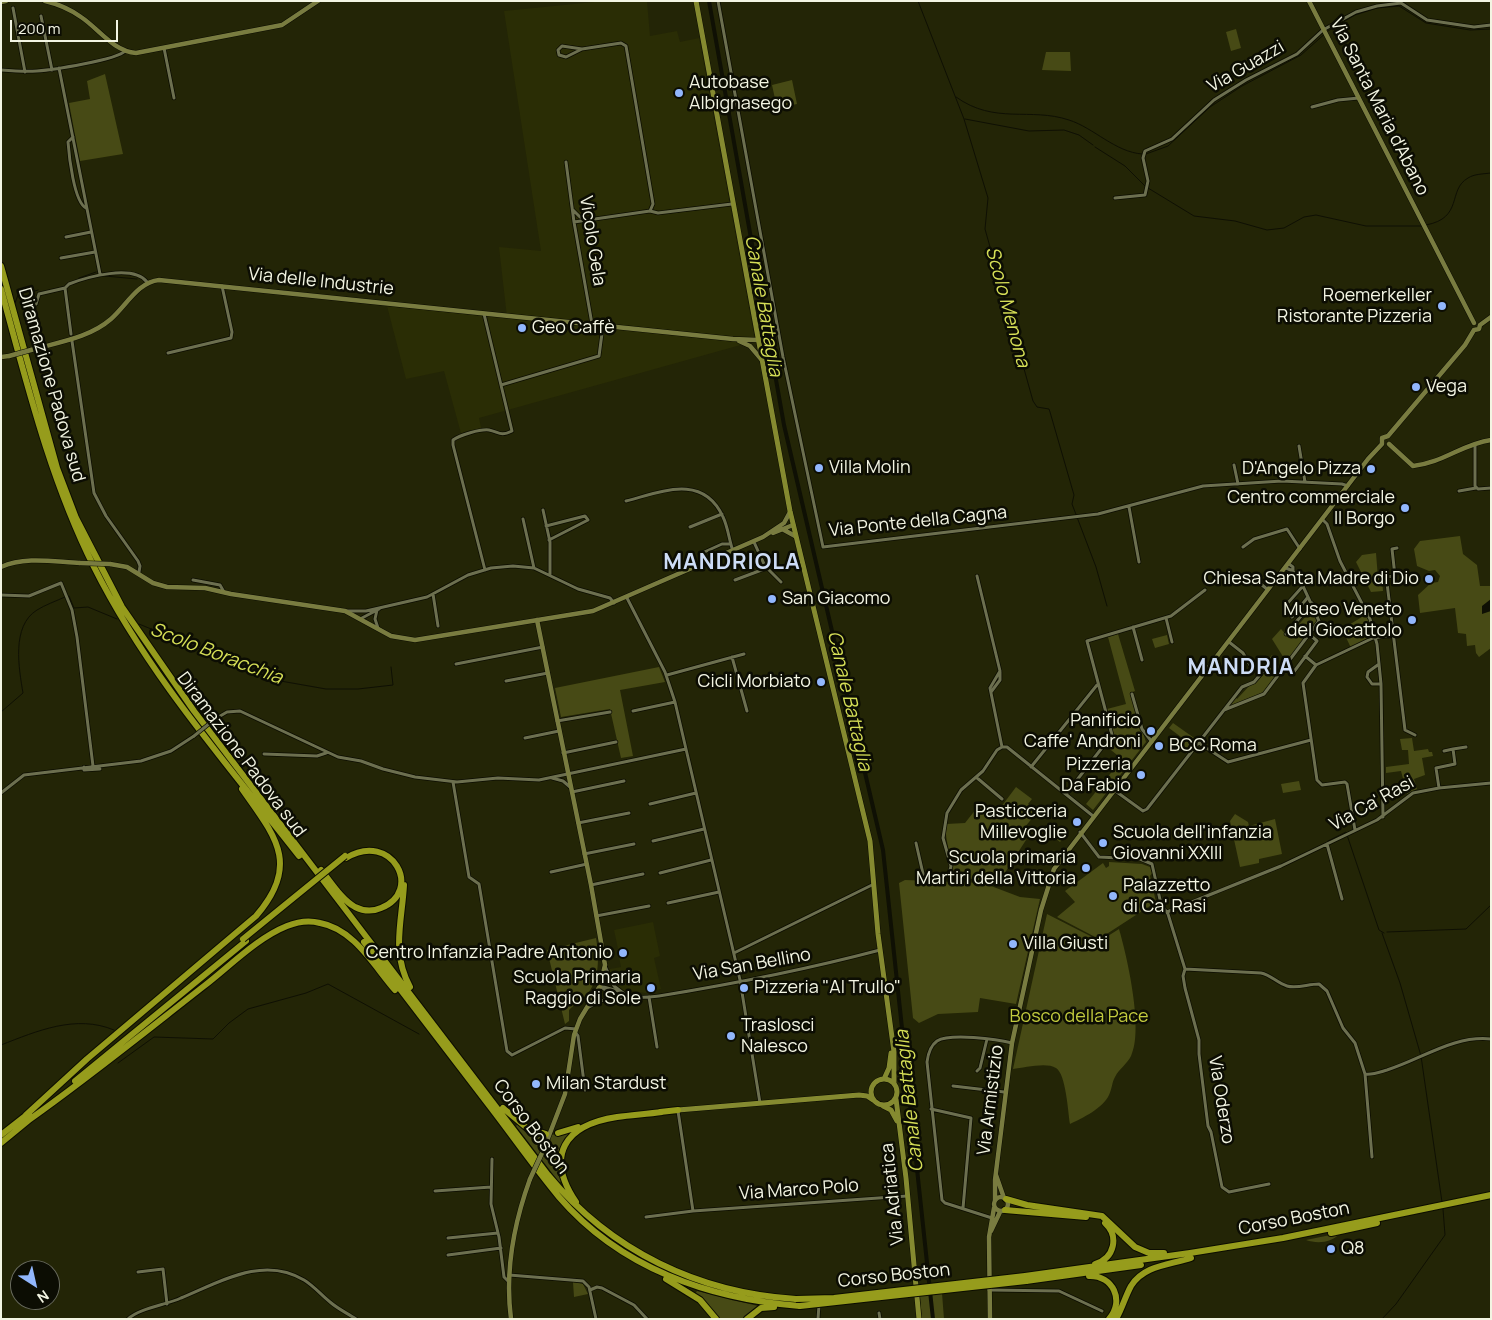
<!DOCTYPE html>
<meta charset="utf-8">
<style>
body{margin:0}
#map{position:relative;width:1492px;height:1320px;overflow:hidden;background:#232506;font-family:Manrope,sans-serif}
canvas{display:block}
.frame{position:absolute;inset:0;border:2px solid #f3f5e3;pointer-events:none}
.north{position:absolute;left:10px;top:1260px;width:50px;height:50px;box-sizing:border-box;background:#0c0d03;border:1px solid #686a5d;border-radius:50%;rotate:145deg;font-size:14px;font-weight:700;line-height:20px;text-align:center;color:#f3f5e3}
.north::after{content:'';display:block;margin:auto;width:18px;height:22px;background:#92b7fd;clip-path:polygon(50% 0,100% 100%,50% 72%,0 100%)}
.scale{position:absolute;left:10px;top:20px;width:108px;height:22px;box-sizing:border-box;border:2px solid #f3f5e3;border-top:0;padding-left:6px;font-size:15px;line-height:18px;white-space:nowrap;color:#f3f5e3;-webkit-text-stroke:4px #0c0d03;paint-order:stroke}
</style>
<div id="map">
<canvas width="1492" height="1320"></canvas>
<div class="frame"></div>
<div class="north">N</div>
<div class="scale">200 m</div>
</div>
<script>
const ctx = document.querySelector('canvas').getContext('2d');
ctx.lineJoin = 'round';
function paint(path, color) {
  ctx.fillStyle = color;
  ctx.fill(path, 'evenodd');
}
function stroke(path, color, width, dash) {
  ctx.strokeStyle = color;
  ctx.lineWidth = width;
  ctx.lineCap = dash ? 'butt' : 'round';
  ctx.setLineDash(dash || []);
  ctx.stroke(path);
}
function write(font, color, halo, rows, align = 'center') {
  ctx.font = font + ' Manrope,sans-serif';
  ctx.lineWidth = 5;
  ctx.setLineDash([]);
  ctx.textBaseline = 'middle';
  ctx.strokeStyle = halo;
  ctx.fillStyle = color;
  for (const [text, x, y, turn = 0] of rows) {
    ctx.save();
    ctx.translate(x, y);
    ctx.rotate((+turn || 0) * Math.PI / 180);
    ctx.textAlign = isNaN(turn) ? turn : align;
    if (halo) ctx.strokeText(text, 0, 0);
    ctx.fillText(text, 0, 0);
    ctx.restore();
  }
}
paint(new Path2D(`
 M604 1H647L650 36 677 31 680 42 699 38 755 341 479 418 482 432 462 437 444 371 406 379 387 306 507 317 499 247 541 251 504 11Z
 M653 922 660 956 654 958 661 989 646 993 623 990 614 982 610 973V969L621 967 619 957 624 956 622 949H618L614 930Z`), '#2a2d05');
paint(new Path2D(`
 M1236 29 1241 48 1231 51 1226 32Z
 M1046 52H1070L1071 71 1042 70Z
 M105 74 123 154 80 161 69 103 90 99 87 81Z
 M792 80 797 104 777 108 772 85Z
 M1460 536 1463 554 1477 565 1480 586H1491V648L1479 657 1476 653 1475 645 1467 646 1466 634 1458 633 1455 608 1420 613 1418 595 1431 583 1438 582 1440 576 1435 570 1429 571 1417 566 1414 549 1420 541Z
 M1376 553 1378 578H1382L1383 591 1371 592 1356 562 1362 555Z
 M1314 607 1319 621 1287 663 1272 639 1281 629 1288 637Z
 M1367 614 1376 638 1351 648 1342 629Z
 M1118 634 1135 691 1130 693 1146 742 1093 810 1086 804 1122 759 1106 746 1113 733 1107 709 1126 704 1108 637Z
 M1167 635 1169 644 1155 648 1152 639Z
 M1272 655 1281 670 1264 694 1224 710 1235 696 1237 699 1265 669 1262 667Z
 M659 667 665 682 620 690 633 756 621 758 610 709 561 717 555 688Z
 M1173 723 1197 740 1187 754 1179 748 1185 740 1169 728Z
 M1412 738 1414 751 1428 749 1429 752H1432L1433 756 1422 758 1425 775 1414 779 1417 789 1407 794 1401 771 1386 773V767L1409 764 1408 750H1402L1400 739Z
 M1299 781 1301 790 1283 793 1281 784Z
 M1016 787 1032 799 1028 804 1037 812 1021 832 1020 836 1026 840 997 885 975 879 947 878C958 867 943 841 946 824L965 823 980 804 995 815Z
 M1235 814 1248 822 1249 826 1275 819 1282 854 1259 859V863L1240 867 1230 821Z
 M1054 824 1066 835 1060 842 1048 832Z
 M1109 862 1142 864 1150 867 1152 873 1150 876 1156 902 1099 939 1057 917 1075 902 1065 891 1103 863 1106 868 1109 866Z
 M905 880 983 883 1020 897 1040 899 1016 1004 980 998 978 1012 938 1014 919 1023 913 1018 899 883Z
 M1047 914 1100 941 1119 929C1127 956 1144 1030 1131 1056 1128 1063 1119 1069 1115 1077 1112 1082 1112 1089 1109 1095 1103 1108 1083 1118 1070 1124 1068 1112 1066 1074 1056 1068 1046 1062 1024 1068 1013 1069Z
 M596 938C599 956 600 979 588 993 582 1000 575 1004 569 1010V1021L565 1024 547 950Z
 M518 1124C540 1134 543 1137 568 1133L570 1136 565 1142 563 1181 559 1182 516 1126Z
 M1340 1233C1332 1243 1317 1244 1306 1240Z
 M573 1282 583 1284 588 1294 574 1297Z
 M697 1291 762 1307 745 1319H716L695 1294Z
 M942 1293 944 1319H922L920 1296Z`), '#474a15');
paint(new Path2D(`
 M1491 599V611L1482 614V606Z`), '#0f1004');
stroke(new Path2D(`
 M918 1 964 119 988 198 985 229 1033 401 1037 407 1049 409 1050 412 1074 495 1072 504 1096 567 1107 606
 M956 97C995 125 1030 107 1069 120 1094 128 1115 152 1142 154
 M965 119 1029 131 1064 130 1079 135 1093 145
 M1095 147 1125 166 1145 186
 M1146 154 1168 146 1210 107 1242 86 1301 55 1328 31 1355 15 1377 8 1399 6 1426 23 1470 30 1491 29
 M1148 188 1194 216 1235 221 1267 230 1284 228 1304 217 1316 215 1366 226H1422
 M1426 225C1464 218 1447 190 1468 178 1474 174 1483 174 1491 173
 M105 276 137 279
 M79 278 96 272
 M32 292 38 290
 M15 303 18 295
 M1 306H2
 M69 596 74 608 88 607 117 619
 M139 624 275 680 326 689H358L393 685 391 667
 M1 712 23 693C19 669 11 626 37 610 45 605 56 601 65 597
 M1328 841 1346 832 1379 930 1384 933
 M1387 932 1466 929 1491 905
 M1382 933 1400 983 1421 1056 1442 1202
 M1 1045C37 1031 76 1014 114 1030
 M118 1063 154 1037 213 1039 229 1023 248 1009 306 993 328 984 419 1034
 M1382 1319 1396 1304 1445 1235 1443 1209`), '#0f1004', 1);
stroke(new Path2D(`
 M709 1 784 425 883 850 933 1319`), '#0f1004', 4);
const street = new Path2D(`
 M718 1 783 357 823 547 1098 514 1203 486 1282 481 1342 484 1348 486
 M13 8 25 72
 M41 16 52 70
 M164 48 174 98
 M582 49 566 57 559 55 558 50 562 46 582 49 621 43 626 46 653 204 650 211
 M59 68 100 274
 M1 70C13 71 25 72 37 71 51 70 117 60 125 51
 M1312 107 1338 100 1359 98
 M73 137 68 142C69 156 74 202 86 208
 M566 162 574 222 592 324
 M1115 198 1145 195 1148 181 1143 158 1145 151 1172 139 1214 100 1246 80 1297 54 1323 30 1356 12 1377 6 1401 3 1427 20 1474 27 1491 25
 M573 210 580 217 590 219
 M650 211 658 213 732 204
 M574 222 650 211
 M66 237 91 232
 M61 258 95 252
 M65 288 71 334
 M36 304 39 294 65 288 69 284C87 277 133 264 147 282
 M484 314 512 431C500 437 499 432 489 430 480 429 460 435 453 440V445L485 570
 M72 341 94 493 106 516 138 561 140 566 139 572
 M168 353 231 338 232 332 222 286
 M501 385 599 356 603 326
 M1475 444V486L1478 489 1491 488
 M1299 446 1305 482
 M1234 465 1238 484
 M1459 491 1476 488
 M626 501C661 492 703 473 723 517 728 527 729 540 733 551
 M1129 507 1139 562
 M543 510 550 542V574
 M523 519 534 568
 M1323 520 1327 524 1340 561 1370 619 1377 644 1381 684 1383 817
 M546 526 585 516 588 520 549 540
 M690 527 722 514
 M754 542 765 566 781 582
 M1243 547 1254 539 1287 529 1300 549
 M1397 548 1392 549 1395 576 1386 577 1387 583 1405 730 1415 735
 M700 554 722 544H731
 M1289 564 1293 567V571
 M1249 574 1268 590
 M977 576 1000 671 990 688 1002 747
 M193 580 220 585 224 592
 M735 580 767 568
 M1303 586 1286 605 1292 617 1308 597
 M433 594 438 626
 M1 595 29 596 61 583 72 610 77 637 93 766
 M627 598 665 672 675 702 740 980 760 1103
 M377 610 375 619 378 628
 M345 611H366L427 597 468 575 491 568 513 566 534 568 578 589 610 598 614 603
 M362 618 379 609
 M1166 618 1172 642
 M1133 627 1142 660
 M1286 634 1312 603
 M1229 642 1243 653 1250 665
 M1305 656 1316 665
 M732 657 747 711
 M456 664 543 647
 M1379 664 1368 672 1367 677 1372 684H1381
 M1284 667 1293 673 1317 641 1309 634
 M667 675 744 654
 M506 681 548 673
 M991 692 1000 680V672
 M1132 694 1142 729 1152 742
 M1224 710 1242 687 1254 682 1265 669
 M633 711 675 702
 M215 719 227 712 240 711 338 757 361 761 383 769 415 777 457 782 498 778 539 780 686 749
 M557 721 610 712
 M525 738 559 731
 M1199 743 1228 762 1311 740
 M1002 747H1007L1093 816
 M1444 751 1453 749
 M563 753 616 742
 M264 754 317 756 326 753
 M84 767V770L100 769
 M1031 767 1097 685
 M976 777 1002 799
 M552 778 563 781 570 787
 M453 782 469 877 479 884 507 1051 512 1055 565 1028 576 1029
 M1439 788 1436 768 1455 764 1453 749 1466 747
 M1114 790 1143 811 1147 809 1224 710 1264 694 1319 621 1302 584 1293 571 1286 568
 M572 792 624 781
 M1 793 24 775 141 761 171 751 194 736
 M1066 794 1112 735 1087 641 1171 616 1205 590
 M650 804 696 793
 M578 823 629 813
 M1355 830 1347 784 1345 782 1322 785 1317 780 1303 683 1316 665 1373 638 1393 635
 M1080 832 1099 857 1140 859 1152 864 1161 904 1168 914 1185 969 1261 973C1271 975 1277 983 1287 986 1297 989 1308 984 1319 984L1327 991 1343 1028 1355 1043 1365 1074C1373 1075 1380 1072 1387 1070 1422 1059 1454 1035 1491 1039
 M653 841 704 829
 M916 843 924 878 944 877 949 874 951 866 943 838 947 813 961 790 983 771 997 750 1002 747
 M1327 844 1342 899
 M584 854 634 844
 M551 872 587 864
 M660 873 711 860
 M591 885 643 874
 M668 903 719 892
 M1167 912 1281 866 1377 820 1413 793 1439 788 1491 783
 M596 916 649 906
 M734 953 874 884
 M605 966 614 986 627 996
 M1185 969 1183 976 1185 988 1199 1040V1054L1208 1126 1211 1132 1222 1187 1229 1192 1269 1184
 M600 986 618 991
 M600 986 615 997
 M649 997 657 1047
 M589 1007C610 992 635 1000 659 996 733 984 808 969 880 950
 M575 1032 578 1036 585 1090
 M977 1071 980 1068 987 1039
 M1365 1074 1372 1157
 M953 1086 1004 1092
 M931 1109 971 1118 963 1208
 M678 1111 693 1211
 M492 1159 491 1204 499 1237 504 1277 508 1281
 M435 1191 491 1187
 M646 1217 693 1211 907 1196
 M992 1218 945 1203 942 1200 927 1062C928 1054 930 1046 937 1041 950 1033 997 1039 1012 1043
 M448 1238 498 1233
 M448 1255 501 1248
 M138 1272 163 1269 167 1304
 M509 1275 583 1281 589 1287 596 1319
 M590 1290 597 1287 602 1288 634 1305 647 1319
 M989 1290 1059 1291 1102 1311
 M879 1313 880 1319
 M128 1319C140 1308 166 1305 181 1298 220 1282 263 1255 304 1280 314 1286 321 1295 330 1302 338 1309 347 1313 356 1319
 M818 1319 819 1305`);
const secondary = new Path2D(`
 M45 1C58 4 70 9 81 17 99 29 113 51 136 53L282 25 318 1
 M1309 1 1474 323
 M1 2 6 1
 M739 341 750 346 761 359
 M31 350C59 342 89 338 111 319 126 306 138 282 159 280L733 339 758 340
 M1 357 9 356
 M1389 444 1413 466C1443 463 1462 444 1491 440
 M784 530 795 536
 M773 533 793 525
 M110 564 127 567 153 583 167 587 205 588 231 594 345 611 391 636 415 640 593 611 763 537 784 523 790 512
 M1 567C25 556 55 562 80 563
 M537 620 591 885 605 965 600 986 580 1019 574 1035 565 1094 543 1151
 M996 1175 1004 1198
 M994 1204a7 7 0 1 1 14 0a7 7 0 1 1-14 0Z
 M995 1200V1180L1012 1043 1041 910 1054 869 1368 459 1382 444V438L1388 436 1465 345 1474 330 1479 329 1480 325 1491 317
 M991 1231 1000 1212
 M511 1319C505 1273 514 1223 530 1179
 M990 1319 989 1237 994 1208`);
const primary = new Path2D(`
 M696 1 790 511 870 841 878 934 894 1052V1083
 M871 1092a13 13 0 1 1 26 0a13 13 0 1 1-26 0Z
 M884 1079 889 1068 891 1053
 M896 1099 906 1178 919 1319
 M883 1106 891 1110 897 1121
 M678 1110 859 1095 867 1096 873 1100`);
const highway = new Path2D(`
 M1 266 57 468 76 518 122 607 194 711 548 1175C611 1251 698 1293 796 1299
 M1 289C27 384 50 479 94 567 147 673 227 764 299 856
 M321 870C331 882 341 899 355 907 363 911 372 912 381 908 424 891 392 830 346 858
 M404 885C402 922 391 952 410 987
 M364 942C405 996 447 1050 488 1104 512 1135 534 1167 559 1197 620 1268 709 1299 800 1306
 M75 1081 246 941
 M503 1108 527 1128 546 1134
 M660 1112 678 1110
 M26 1115 87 1059 256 916C301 864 275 836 242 789
 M26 1122C87 1079 145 1032 204 986 230 966 257 938 287 926 297 922 309 920 320 923 354 929 374 966 395 990
 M558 1133 578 1127
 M1 1135 29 1113
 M1 1143 29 1120
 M1006 1199 1027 1205 1102 1216 1135 1247 1149 1253H1164
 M576 1202C545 1156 564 1125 617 1117 632 1115 647 1114 662 1112
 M1005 1210 1086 1217
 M1331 1233 1377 1223
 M1095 1264C1115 1258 1119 1236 1105 1223
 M1025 1276 1190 1253 1283 1238 1491 1195
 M1089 1276C1113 1275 1125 1301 1109 1319
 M666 1279 700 1300 716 1319
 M1026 1281 1141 1265
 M747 1319 761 1308 774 1307
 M1116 1319C1122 1309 1125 1297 1131 1286 1144 1265 1170 1265 1191 1258`);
stroke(street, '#0c0d00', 4.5);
stroke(secondary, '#0c0d00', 5.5);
stroke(primary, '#0c0d00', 6);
stroke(highway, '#0c0d00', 8);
stroke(street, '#6c6f4f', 3);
stroke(secondary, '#797c40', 4.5);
stroke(primary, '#858a30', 5);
stroke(highway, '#969c1c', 6);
const streetBridge = new Path2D(`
 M194 736 215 719`);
const secondaryBridge = new Path2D(`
 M9 356 31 350
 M80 563 110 564
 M530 1179 543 1151`);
const highwayBridge = new Path2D(`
 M243 939 345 856
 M796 1299 834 1298 1025 1276
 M800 1306 1026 1281`);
stroke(streetBridge, '#0c0d00', 4.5, []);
stroke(secondaryBridge, '#0c0d00', 5.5, []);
stroke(highwayBridge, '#0c0d00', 8, []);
stroke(streetBridge, '#6c6f4f', 3);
stroke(secondaryBridge, '#797c40', 4.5);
stroke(highwayBridge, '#969c1c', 6);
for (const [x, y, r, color] of [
 [679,93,5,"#92b7fd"],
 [1442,306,5,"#92b7fd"],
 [522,328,5,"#92b7fd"],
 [1416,387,5,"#92b7fd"],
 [819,468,5,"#92b7fd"],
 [1371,469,5,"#92b7fd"],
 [1405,508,5,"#92b7fd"],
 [1429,579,5,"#92b7fd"],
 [772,599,5,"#92b7fd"],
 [1412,620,5,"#92b7fd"],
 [821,682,5,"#92b7fd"],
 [1151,731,5,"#92b7fd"],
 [1159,746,5,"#92b7fd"],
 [1141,775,5,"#92b7fd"],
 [1077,822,5,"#92b7fd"],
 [1103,843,5,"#92b7fd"],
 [1086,868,5,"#92b7fd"],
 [1113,896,5,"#92b7fd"],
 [1013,944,5,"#92b7fd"],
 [623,953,5,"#92b7fd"],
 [651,988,5,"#92b7fd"],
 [744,988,5,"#92b7fd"],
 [731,1036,5,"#92b7fd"],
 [536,1084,5,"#92b7fd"],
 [1331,1249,5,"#92b7fd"]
]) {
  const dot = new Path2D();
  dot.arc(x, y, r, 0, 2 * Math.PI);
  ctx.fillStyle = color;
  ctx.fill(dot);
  stroke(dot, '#0c0d03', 2);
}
write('18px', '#f3f5e3', '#0c0d03', [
 ["Via Guazzi",1246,67,-30],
 ["Via Santa Maria d'Abano",1379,107,63],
 ["Vicolo Gela",592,241,81],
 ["Via delle Industrie",321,282,6],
 ["Diramazione Padova sud",51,385,74],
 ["Via Ponte della Cagna",918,522,-6],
 ["Diramazione Padova sud",241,755,53],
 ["Via Ca' Rasi",1372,804,-29],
 ["Via San Bellino",752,965,-10],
 ["Via Armistizio",991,1100,-83],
 ["Via Oderzo",1221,1100,81],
 ["Corso Boston",531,1127,53],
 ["Via Marco Polo",799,1190,-4],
 ["Via Adriatica",893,1194,-96],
 ["Corso Boston",1294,1219,-11],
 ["Corso Boston",894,1276,-6]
]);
write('18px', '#f3f5e3', '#0c0d03', [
 ["Autobase",689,83],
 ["Albignasego",689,104],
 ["Roemerkeller",1432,296,"right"],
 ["Ristorante Pizzeria",1432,317,"right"],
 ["Geo Caffè",532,328],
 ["Vega",1426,387],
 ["Villa Molin",829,468],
 ["D'Angelo Pizza",1361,469,"right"],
 ["Centro commerciale",1395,498,"right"],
 ["Il Borgo",1395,519,"right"],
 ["Chiesa Santa Madre di Dio",1419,579,"right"],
 ["San Giacomo",782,599],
 ["Museo Veneto",1402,610,"right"],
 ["del Giocattolo",1402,631,"right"],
 ["Cicli Morbiato",811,682,"right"],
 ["Panificio",1141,721,"right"],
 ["Caffe' Androni",1141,742,"right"],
 ["BCC Roma",1169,746],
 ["Pizzeria",1131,765,"right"],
 ["Da Fabio",1131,786,"right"],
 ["Pasticceria",1067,812,"right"],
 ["Millevoglie",1067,833,"right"],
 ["Scuola dell'infanzia",1113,833],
 ["Giovanni XXIII",1113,854],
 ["Scuola primaria",1076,858,"right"],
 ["Martiri della Vittoria",1076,879,"right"],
 ["Palazzetto",1123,886],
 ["di Ca' Rasi",1123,907],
 ["Villa Giusti",1023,944],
 ["Centro Infanzia Padre Antonio",613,953,"right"],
 ["Scuola Primaria",641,978,"right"],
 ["Raggio di Sole",641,999,"right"],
 ["Pizzeria \"Al Trullo\"",754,988],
 ["Traslosci",741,1026],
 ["Nalesco",741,1047],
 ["Milan Stardust",546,1084],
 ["Q8",1341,1249]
], 'left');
write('18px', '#c2ca3e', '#0c0d03', [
 ["Bosco della Pace",1079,1017]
]);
write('italic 19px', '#d5de56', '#0c0d03', [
 ["Canale Battaglia",763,306,80],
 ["Scolo Menona",1007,307,75],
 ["Scolo Boracchia",216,654,21],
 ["Canale Battaglia",849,701,77],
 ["Canale Battaglia",910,1101,-96]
]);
ctx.letterSpacing = '1px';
write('bold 22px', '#cddcf6', '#0c0d03', [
 ["MANDRIOLA",732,563],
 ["MANDRIA",1241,668]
]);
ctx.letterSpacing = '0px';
</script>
